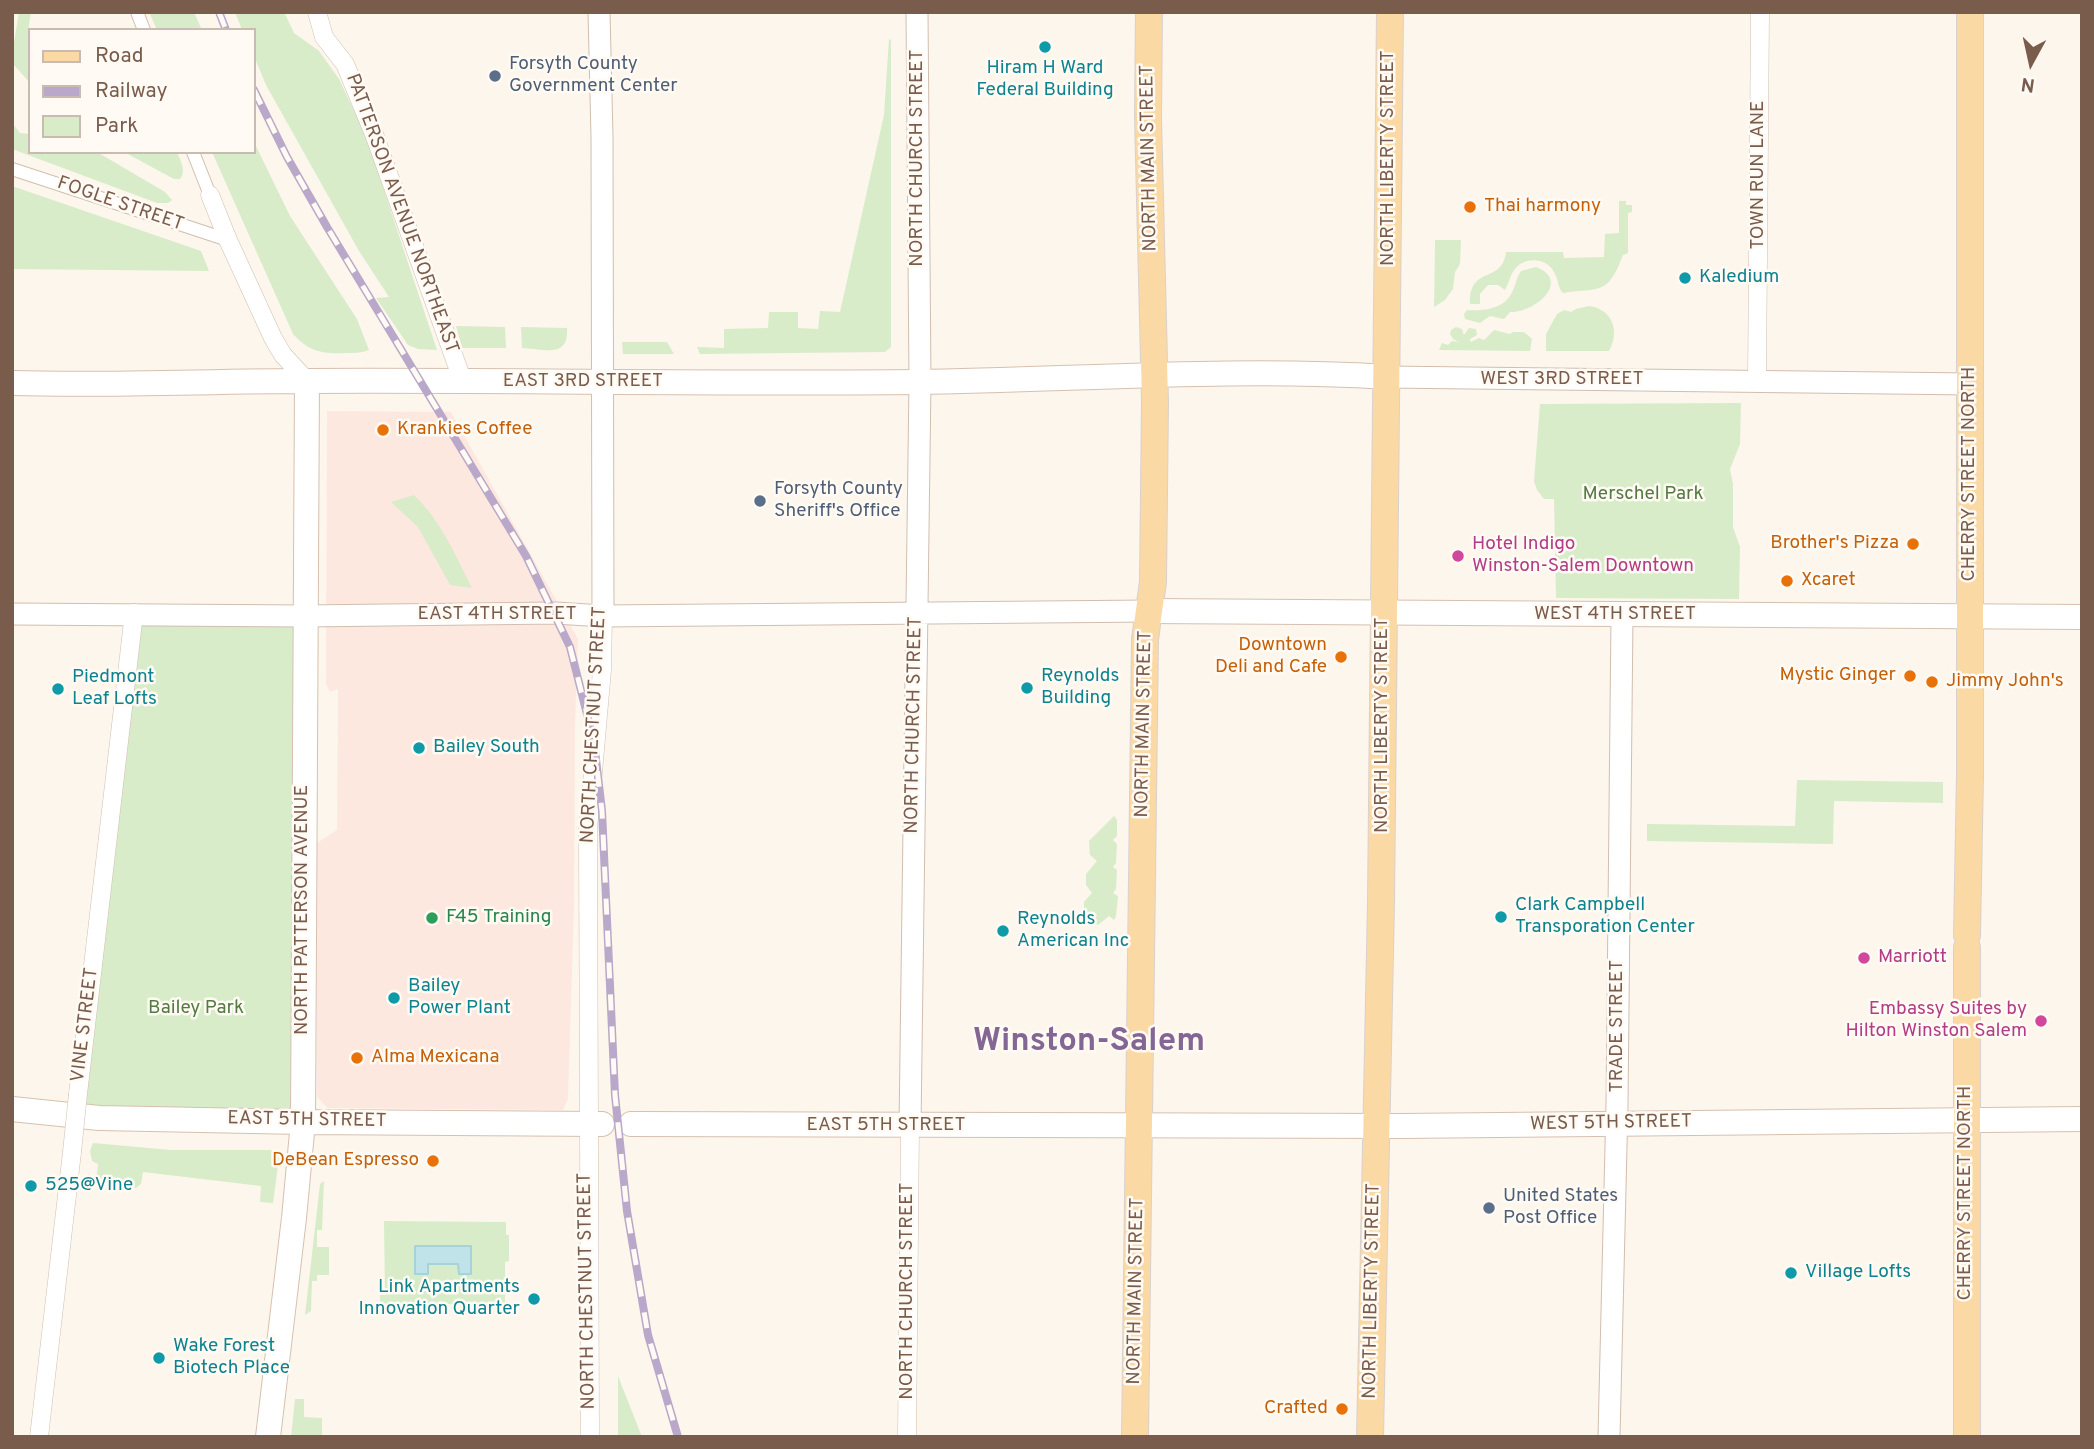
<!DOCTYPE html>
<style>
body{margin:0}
#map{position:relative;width:2094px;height:1449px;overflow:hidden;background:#fdf6ec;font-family:Overpass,sans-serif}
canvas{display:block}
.frame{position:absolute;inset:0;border:14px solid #7a5c4d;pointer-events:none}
.legend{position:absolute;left:28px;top:28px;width:228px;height:126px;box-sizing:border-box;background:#fffaf3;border:2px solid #cabbb1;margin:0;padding:9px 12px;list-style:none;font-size:21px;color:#7a5c4d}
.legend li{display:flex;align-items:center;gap:14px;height:35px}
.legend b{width:35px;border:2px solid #cabbb1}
.north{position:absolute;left:1996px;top:28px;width:70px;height:70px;-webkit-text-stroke:5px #fffaf3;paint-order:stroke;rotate:188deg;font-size:19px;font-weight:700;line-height:28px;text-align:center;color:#7a5c4d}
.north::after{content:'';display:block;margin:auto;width:24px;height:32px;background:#7a5c4d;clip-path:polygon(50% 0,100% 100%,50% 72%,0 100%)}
</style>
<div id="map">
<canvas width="2094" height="1449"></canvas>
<div class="frame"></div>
<ul class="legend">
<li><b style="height:9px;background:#fbd9a5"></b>Road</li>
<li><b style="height:9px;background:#b9a8c9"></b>Railway</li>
<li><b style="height:19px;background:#d8ecc9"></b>Park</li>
</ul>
<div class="north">N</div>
</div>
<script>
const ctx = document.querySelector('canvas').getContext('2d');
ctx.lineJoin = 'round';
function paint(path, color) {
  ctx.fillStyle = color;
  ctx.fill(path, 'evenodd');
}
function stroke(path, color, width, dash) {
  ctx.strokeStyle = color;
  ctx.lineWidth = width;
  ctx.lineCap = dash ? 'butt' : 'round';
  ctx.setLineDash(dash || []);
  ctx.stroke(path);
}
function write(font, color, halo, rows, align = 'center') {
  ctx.font = font + ' Overpass,sans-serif';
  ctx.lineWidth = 5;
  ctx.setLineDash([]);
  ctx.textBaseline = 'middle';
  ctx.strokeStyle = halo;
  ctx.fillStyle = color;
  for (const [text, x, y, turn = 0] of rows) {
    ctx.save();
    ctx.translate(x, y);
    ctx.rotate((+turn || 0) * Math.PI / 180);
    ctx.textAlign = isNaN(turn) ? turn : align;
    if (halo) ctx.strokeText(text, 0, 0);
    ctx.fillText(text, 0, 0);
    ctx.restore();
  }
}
paint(new Path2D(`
 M327 411 451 412 578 639 575 726 574 908 568 1098 563 1110 328 1108 317 1097V843L337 830 338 689 330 692 326 684Z`), '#fde8e0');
paint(new Path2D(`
 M19 12H31L28 31 30 38V83L14 65 12 54Z
 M149 12H194L202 30H157Z
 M235 12H284L294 33 319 51 339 79 366 136 437 350 418 349 408 345 376 298 389 297 359 251 266 85 254 56V30H242Z
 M889 39 891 40V347L885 352 700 354 697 347 724 348V329L768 328 769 312H798V328L818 329 820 311 840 312 884 115Z
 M13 124 20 133 30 134V152H97L165 192 172 200 168 203H157L12 149Z
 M254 142 290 216 357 319 369 350C361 353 354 353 346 353 323 354 309 352 293 334L212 152H254Z
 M124 152H177C180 160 187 171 180 179H174Z
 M12 186 201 251 209 271 12 269Z
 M1619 201H1626V205H1632V212L1628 213V253L1623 255C1607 297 1600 287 1563 293 1557 287 1559 280 1554 272 1547 258 1525 256 1515 269 1510 275 1509 283 1505 290L1498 285H1488L1480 294V304H1470C1469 264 1502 285 1506 252H1563L1564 258 1604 257 1605 234 1619 233Z
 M1435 240H1461L1460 264 1455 272 1453 289 1445 300 1434 307Z
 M1536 267C1572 281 1535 313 1510 312L1504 319 1490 316 1480 323 1465 319 1464 314 1467 310C1484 311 1505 309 1512 292 1516 285 1516 278 1521 271Z
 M1589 306C1613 309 1620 332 1609 351H1546V334L1557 314 1564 310 1571 312 1576 309Z
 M456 326 505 327 506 348H462Z
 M521 327 567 328C569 359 544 349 522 348Z
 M1456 327 1462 329 1464 335 1469 328 1476 329 1477 335 1470 339 1471 342 1479 338 1484 340 1494 330 1510 334 1513 332H1524L1532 339 1530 351 1439 350 1442 343 1448 345 1452 341 1459 342 1453 339 1450 334 1451 330Z
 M622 342H667L674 354H623Z
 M1741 403 1740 444 1730 469 1733 484V527L1740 547 1739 599 1556 598 1554 499H1544L1537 490 1534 481 1540 404Z
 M414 495C441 521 456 556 472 588L450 585 418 527 391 502Z
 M134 613 304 616 303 1122 76 1115Z
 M1797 780 1943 782V803L1834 801 1833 844 1647 841V824L1795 826Z
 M1114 816 1117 820V836L1113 840 1117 844 1116 863 1113 867 1117 870 1116 889 1113 893 1118 896 1116 916 1114 920 1109 916 1098 925 1084 911V902L1092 893 1086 885V874L1097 861 1090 855 1089 841Z
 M93 1143 171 1150H272L279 1158 273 1203 260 1202 261 1186 143 1172 141 1184 136 1188 96 1182 98 1164 92 1161 90 1151Z
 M324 1181 322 1230H317V1247H329V1275H317V1281H312L311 1311 305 1315 320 1184Z
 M384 1221 506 1222V1235H509V1261L505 1262V1308L461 1309 460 1304H426V1308H380V1295H385Z
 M618 1376 642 1437H618Z
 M295 1399H304V1417L322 1418V1437H291Z`), '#d8ecc9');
const water = new Path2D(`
 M415 1246H471V1274H459L458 1264H428V1274H415Z`);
paint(water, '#bfe3e8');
stroke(water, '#a5d3da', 2);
const pedestrian = new Path2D(`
 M137 12 144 30
 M193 152 210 195
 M12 169 228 240`);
const minor = new Path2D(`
 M317 12 324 37 345 64 374 134 463 382
 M210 195 228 240 273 338 283 355 307 381
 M1757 380 1760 12
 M78 1094 134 613
 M39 1437 72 1152
 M590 1437 588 829 602 670 603 616
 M907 1437 910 1126`);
const tertiary = new Path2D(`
 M599 12 602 137 603 616
 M1387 377 1971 384
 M12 614 304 616 556 613 603 616 1149 611
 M910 1126 920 382 917 12
 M1609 1437 1617 1105 1622 616`);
const secondary = new Path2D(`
 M12 383C111 386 210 381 309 381 512 380 715 384 917 382 1074 380 1231 367 1387 377
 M1149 611 2082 617
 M12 1109 99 1118 303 1122 602 1124
 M631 1124 1402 1126 2082 1119
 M268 1437 294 1218 303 1122 307 381`);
const primary = new Path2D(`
 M1967 935 1970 775V12
 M1967 948V1437
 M1135 1437 1145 639 1153 582 1155 402 1148 117 1149 12
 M1370 1437 1381 902 1390 12`);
stroke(pedestrian, '#d1beb0', 14);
stroke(minor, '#d1beb0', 19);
stroke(tertiary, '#d1beb0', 23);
stroke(secondary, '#d6c0b0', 26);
stroke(primary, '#dad1cd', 28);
stroke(pedestrian, '#fff', 12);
stroke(minor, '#fff', 18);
stroke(tertiary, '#fff', 21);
stroke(secondary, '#fff', 24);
stroke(primary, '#fbd9a5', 26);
const rail = new Path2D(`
 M219 12 226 30
 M254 90 287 157 327 227 526 556 570 647 594 742 602 811 615 1095 627 1211 648 1335 678 1437`);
stroke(rail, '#b9a8c9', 8);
stroke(rail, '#fffaf3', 5, [16]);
const minorBridge = new Path2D(`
 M72 1152 78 1094`);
stroke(minorBridge, '#d1beb0', 19, []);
stroke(minorBridge, '#fff', 18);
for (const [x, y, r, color] of [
 [1045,47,7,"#0f9aa8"],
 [495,76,7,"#5c6f8a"],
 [1470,207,7,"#e8710a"],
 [1685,278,7,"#0f9aa8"],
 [383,430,7,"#e8710a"],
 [760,501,7,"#5c6f8a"],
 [1913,544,7,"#e8710a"],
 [1458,556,7,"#d1479c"],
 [1787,581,7,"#e8710a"],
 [1341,657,7,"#e8710a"],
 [1910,676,7,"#e8710a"],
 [1932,682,7,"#e8710a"],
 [1027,688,7,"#0f9aa8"],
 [58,689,7,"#0f9aa8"],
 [419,748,7,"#0f9aa8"],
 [1501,917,7,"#0f9aa8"],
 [432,918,7,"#2e9e5b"],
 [1003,931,7,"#0f9aa8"],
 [1864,958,7,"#d1479c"],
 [394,998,7,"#0f9aa8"],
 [2041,1021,7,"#d1479c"],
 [357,1058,7,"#e8710a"],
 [433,1161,7,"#e8710a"],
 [31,1186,7,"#0f9aa8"],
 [1489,1208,7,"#5c6f8a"],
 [1791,1273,7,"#0f9aa8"],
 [534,1299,7,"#0f9aa8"],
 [159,1358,7,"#0f9aa8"],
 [1342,1409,7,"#e8710a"]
]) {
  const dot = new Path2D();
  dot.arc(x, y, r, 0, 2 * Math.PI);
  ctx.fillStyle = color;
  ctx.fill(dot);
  stroke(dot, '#fffaf3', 2.5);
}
write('19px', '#4e5e75', '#fffaf3', [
 ["Forsyth County",509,65],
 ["Government Center",509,87],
 ["Forsyth County",774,490],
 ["Sheriff's Office",774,512],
 ["United States",1503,1197],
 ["Post Office",1503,1219]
], 'left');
write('19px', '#0d838f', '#fffaf3', [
 ["Hiram H Ward",1045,69,"center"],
 ["Federal Building",1045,91,"center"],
 ["Kaledium",1699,278],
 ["Reynolds",1041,677],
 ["Building",1041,699],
 ["Piedmont",72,678],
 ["Leaf Lofts",72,700],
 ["Bailey South",433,748],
 ["Clark Campbell",1515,906],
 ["Transporation Center",1515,928],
 ["Reynolds",1017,920],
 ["American Inc",1017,942],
 ["Bailey",408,987],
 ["Power Plant",408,1009],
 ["525@Vine",45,1186],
 ["Village Lofts",1805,1273],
 ["Link Apartments",520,1288,"right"],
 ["Innovation Quarter",520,1310,"right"],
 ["Wake Forest",173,1347],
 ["Biotech Place",173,1369]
], 'left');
write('19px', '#7a5c4d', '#fffaf3', [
 ["NORTH CHURCH STREET",918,158,-90],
 ["NORTH MAIN STREET",1150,158,-91],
 ["NORTH LIBERTY STREET",1389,158,-90],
 ["TOWN RUN LANE",1759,175,-90],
 ["FOGLE STREET",120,205,19],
 ["PATTERSON AVENUE NORTHEAST",401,214,70],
 ["WEST 3RD STREET",1562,380],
 ["EAST 3RD STREET",583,382],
 ["CHERRY STREET NORTH",1970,474,-90],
 ["EAST 4TH STREET",497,615],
 ["WEST 4TH STREET",1615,615],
 ["NORTH MAIN STREET",1145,724,-89],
 ["NORTH CHESTNUT STREET",595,725,-87],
 ["NORTH CHURCH STREET",915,725,-89],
 ["NORTH LIBERTY STREET",1383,725,-90],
 ["NORTH PATTERSON AVENUE",303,910,-90],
 ["VINE STREET",86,1025,-83],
 ["TRADE STREET",1618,1026,-90],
 ["EAST 5TH STREET",307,1121,1],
 ["WEST 5TH STREET",1611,1124,-1],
 ["EAST 5TH STREET",886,1126],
 ["CHERRY STREET NORTH",1966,1193,-90],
 ["NORTH CHESTNUT STREET",588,1291,-91],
 ["NORTH CHURCH STREET",908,1291,-90],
 ["NORTH MAIN STREET",1137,1291,-89],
 ["NORTH LIBERTY STREET",1373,1291,-89]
]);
write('19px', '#c56008', '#fffaf3', [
 ["Thai harmony",1484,207],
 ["Krankies Coffee",397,430],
 ["Brother's Pizza",1899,544,"right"],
 ["Xcaret",1801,581],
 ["Downtown",1327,646,"right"],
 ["Deli and Cafe",1327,668,"right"],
 ["Mystic Ginger",1896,676,"right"],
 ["Jimmy John's",1946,682],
 ["Alma Mexicana",371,1058],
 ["DeBean Espresso",419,1161,"right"],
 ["Crafted",1328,1409,"right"]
], 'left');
write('19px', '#537a41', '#fffaf3', [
 ["Merschel Park",1643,495],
 ["Bailey Park",196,1009]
]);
write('19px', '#b23c85', '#fffaf3', [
 ["Hotel Indigo",1472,545],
 ["Winston-Salem Downtown",1472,567],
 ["Marriott",1878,958],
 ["Embassy Suites by",2027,1010,"right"],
 ["Hilton Winston Salem",2027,1032,"right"]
], 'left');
write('19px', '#27864d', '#fffaf3', [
 ["F45 Training",446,918]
], 'left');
write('bold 33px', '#846695', '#fffaf3', [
 ["Winston-Salem",1089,1043]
]);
</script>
